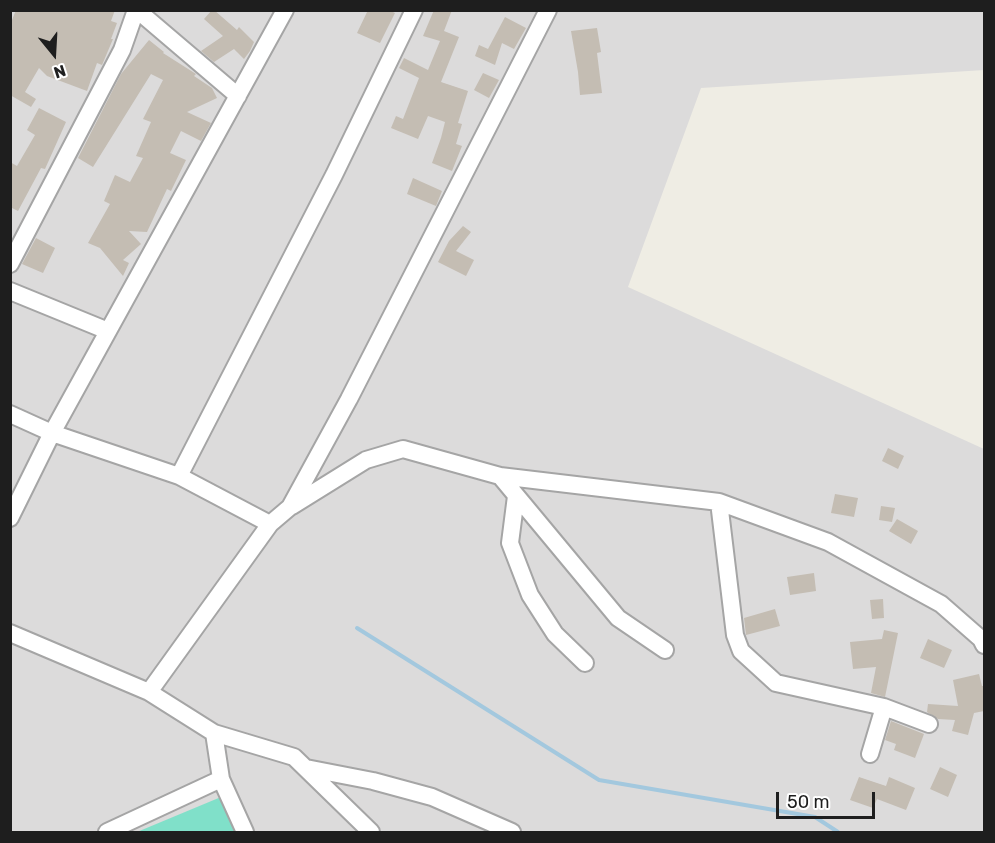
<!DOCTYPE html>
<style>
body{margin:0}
#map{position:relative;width:995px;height:843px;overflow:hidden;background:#efede4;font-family:Rubik,sans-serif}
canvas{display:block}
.frame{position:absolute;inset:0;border:12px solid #1e1e1e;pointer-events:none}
.north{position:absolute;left:24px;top:24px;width:60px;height:60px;-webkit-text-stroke:4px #fff;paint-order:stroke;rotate:162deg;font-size:16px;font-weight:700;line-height:24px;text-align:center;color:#1e1e1e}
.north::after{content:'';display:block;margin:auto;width:21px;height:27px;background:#1e1e1e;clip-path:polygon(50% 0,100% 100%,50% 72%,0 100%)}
.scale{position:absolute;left:776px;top:792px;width:99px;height:27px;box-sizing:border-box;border:3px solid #1e1e1e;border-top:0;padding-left:8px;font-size:18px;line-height:21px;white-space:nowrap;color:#1e1e1e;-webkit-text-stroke:4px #fff;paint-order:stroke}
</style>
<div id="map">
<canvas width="995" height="843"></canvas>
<div class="frame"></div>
<div class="north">N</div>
<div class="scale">50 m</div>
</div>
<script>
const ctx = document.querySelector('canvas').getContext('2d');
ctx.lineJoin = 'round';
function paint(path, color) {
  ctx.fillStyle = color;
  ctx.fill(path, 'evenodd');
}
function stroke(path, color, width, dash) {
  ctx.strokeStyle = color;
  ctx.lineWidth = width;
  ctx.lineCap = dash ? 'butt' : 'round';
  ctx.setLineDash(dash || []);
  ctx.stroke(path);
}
paint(new Path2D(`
 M10 11H984V70L701 88 628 287 984 449V832H11Z`), '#dcdbdb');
paint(new Path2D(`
 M221 797 236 832H137Z`), '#80e0c9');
stroke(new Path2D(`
 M357 628 599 780 815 817 838 832`), '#a3c8de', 4);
paint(new Path2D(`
 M16 10H115L111 21 117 23 111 39H113L102 65 97 63 87 91 47 76 39 68 25 92 36 99 31 107 10 95V25Z
 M212 10H214L237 30 239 27 254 42 250 51 244 59 234 49 214 62 201 51 223 36 204 19Z
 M368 10H389L395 13 380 43 357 33Z
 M434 10H452L444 31 459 37 441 82 468 91 458 123 462 124 456 144 462 146 452 171 432 163 441 138 445 122 428 116 418 139 391 128 396 116 403 119 419 78 399 68 404 58 428 70 440 41 423 36Z
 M505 17 526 28 514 49 502 43 495 65 475 56 479 45 488 49Z
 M597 28 601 52 597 53 602 93 580 95 578 72 571 31Z
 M149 40 164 52 163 53 196 74 194 76 212 88 217 98 187 112 211 123 201 141 181 131 170 153 186 160 171 191 167 189 147 232 129 231 141 244 123 260 129 263 123 276 100 248 88 243 110 204 104 201 115 175 130 182 143 158 136 156 151 122 143 119 163 80 151 74 93 167 78 158 121 74Z
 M483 73 499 80 489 98 474 90Z
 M39 108 66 122 45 169 41 168 18 211 10 207V162L17 166 35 135 27 130Z
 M413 178 442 191 436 206 407 194Z
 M463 226 471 232 456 251 474 260 466 276 438 262 449 241Z
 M36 238 55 248 43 273 22 264Z
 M888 448 904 456 898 469 882 461Z
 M835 494 858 498 854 517 831 513Z
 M881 506 895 508 892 522 879 520Z
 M897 519 918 531 911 544 889 531Z
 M814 573 816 591 790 595 787 577Z
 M883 599 884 618 872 619 870 600Z
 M775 609 780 626 746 635 744 618Z
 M884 630 898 633 885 697 871 693 876 667 853 669 850 642 882 639Z
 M928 639 952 650 944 668 920 658Z
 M979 674 982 686H984V711L974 713 968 735 952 731 955 720 938 719 927 712 928 704 958 706 953 680Z
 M891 721 924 734 915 758 894 750 896 744 885 740Z
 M940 767 957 775 948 797 930 789Z
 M859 777 886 786 889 777 915 788 906 810 877 799 873 808 850 800Z`), '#c4bdb3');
const minor = new Path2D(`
 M137 10 238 96
 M10 264 122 50 136 10
 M10 291 108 331
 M10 414 52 433 179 476 270 524
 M179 476 334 175 414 10
 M500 476 618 618 665 650
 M516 496 510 543 530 595 555 634 585 663
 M719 502 735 635 741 651 776 683 884 707 929 724
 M292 506 366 460 403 449 500 476 719 502 828 542 941 604 981 639 984 645
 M10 518 52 433 285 10
 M10 633 149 692 214 733 294 757 371 832
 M149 692 270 524 290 507 349 399 548 10
 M214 733 221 779 245 832
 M870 754 884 707
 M306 768 373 781 432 797 512 832
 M107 832 221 779`);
stroke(minor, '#a5a5a5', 20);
stroke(minor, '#fff', 16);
</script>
